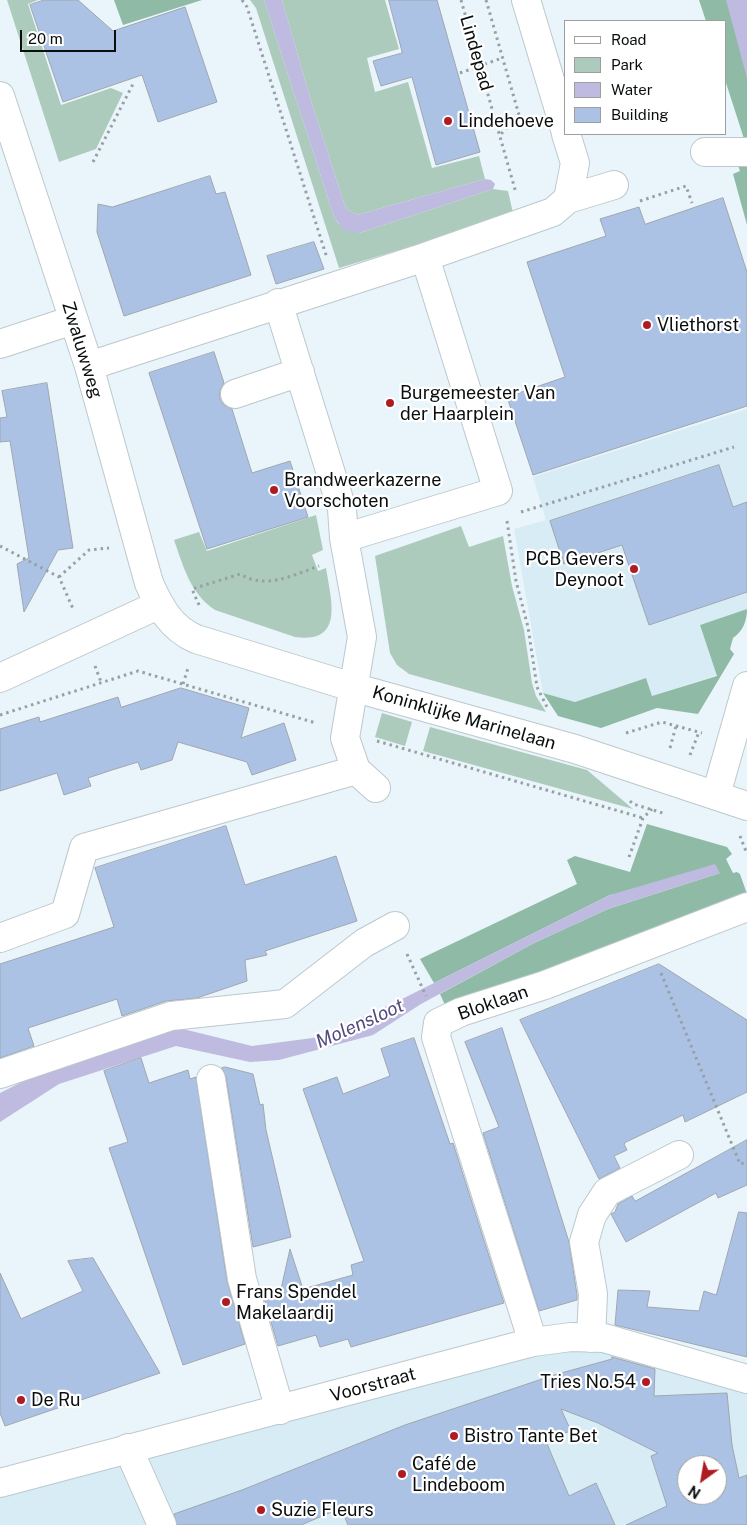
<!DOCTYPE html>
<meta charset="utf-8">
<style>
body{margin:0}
#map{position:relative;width:747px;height:1525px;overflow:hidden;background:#e9f5fa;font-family:"Public Sans",sans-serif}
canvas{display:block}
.legend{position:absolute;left:564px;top:20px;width:162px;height:115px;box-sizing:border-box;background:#fff;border:1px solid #9d9f9f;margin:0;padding:6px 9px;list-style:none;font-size:15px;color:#0a0e0f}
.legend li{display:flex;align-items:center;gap:10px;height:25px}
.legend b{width:25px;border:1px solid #9d9f9f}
.north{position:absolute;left:677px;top:1455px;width:50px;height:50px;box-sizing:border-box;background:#fff;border:1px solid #9d9f9f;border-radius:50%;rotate:212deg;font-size:14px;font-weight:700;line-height:20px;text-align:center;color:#0a0e0f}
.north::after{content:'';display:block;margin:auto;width:18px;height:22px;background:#ae1c22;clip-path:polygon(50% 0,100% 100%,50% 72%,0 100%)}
.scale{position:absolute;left:20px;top:30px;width:96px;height:22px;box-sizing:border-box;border:2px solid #0a0e0f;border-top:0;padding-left:6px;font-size:15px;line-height:18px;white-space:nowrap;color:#0a0e0f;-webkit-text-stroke:4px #fff;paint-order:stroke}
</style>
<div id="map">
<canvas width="747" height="1525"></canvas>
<ul class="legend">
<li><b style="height:6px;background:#fff"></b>Road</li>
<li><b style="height:14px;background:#adcbbc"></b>Park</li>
<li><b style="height:14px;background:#bebae0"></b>Water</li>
<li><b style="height:14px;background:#acc2e4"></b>Building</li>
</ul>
<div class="north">N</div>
<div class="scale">20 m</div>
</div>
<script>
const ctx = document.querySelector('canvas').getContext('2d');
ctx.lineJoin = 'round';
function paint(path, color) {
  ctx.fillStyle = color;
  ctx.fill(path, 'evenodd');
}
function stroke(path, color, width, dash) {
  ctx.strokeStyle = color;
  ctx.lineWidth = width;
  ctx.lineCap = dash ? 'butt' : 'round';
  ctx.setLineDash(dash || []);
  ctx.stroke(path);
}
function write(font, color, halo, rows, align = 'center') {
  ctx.font = font + ' "Public Sans",sans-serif';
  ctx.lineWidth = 4.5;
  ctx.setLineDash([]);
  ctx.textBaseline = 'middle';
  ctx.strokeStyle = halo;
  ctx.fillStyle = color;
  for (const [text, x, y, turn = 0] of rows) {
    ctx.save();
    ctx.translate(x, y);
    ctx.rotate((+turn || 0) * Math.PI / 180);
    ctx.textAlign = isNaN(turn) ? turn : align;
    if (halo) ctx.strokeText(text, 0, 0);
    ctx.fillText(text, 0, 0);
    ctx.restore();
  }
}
paint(new Path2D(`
 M747 409V609L700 625 717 675 652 696 646 678 575 702 543 693 514 529 546 520 533 477Z
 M512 1338 609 1345 747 1385V1525H0V1473ZM687 1465H717V1495H687Z`), '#d7ecf5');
paint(new Path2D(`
 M7 0H38L28 4 61 105 111 88 123 93 96 149 59 162Z
 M250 0H264L334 217 339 224 359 233 493 189 508 191 513 213 512 216 339 268 256 8Z
 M282 0H385L399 49 367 58 375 92 408 82 432 168 479 156 485 179 357 215 346 209 312 104Z
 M316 515 323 550 312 555 318 571 326 568C331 600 345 644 295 637L215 610C190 593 184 568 174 540L199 532 207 551Z
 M461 526 469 547 503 536 512 586 524 630 532 683 536 696 546 712 409 674 397 665 390 653 375 556Z
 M382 713 412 722 405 746 375 737Z
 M430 727 587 770 633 809 423 751Z`), '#adcbbc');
paint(new Path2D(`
 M114 0H202L123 25Z
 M699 0H727L747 76V148L726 83V21H706Z
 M747 153V225L733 174 740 171 735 157Z
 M747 609C747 621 743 631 733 638L730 649 734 654 698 714 657 708 601 728 558 716 543 693 575 702 646 678 652 696 717 676 700 625Z
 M647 824 727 847 732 854 726 859 733 873 737 872 740 874 747 894 526 980 480 991 445 1005 440 994 534 943 608 909 720 873 610 895 434 983 420 959 577 884 567 860 575 856 630 872Z`), '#8fbaa5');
paint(new Path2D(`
 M264 0H282L312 104 346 209 357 215 485 179 491 180 495 184 493 189 359 233 344 230 334 217Z
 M726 0H747V78Z
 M715 864 720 873 608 909 534 943 421 1004 373 1035 279 1060 250 1062 176 1046 59 1084 0 1122V1093L30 1078 175 1027 252 1046 320 1037 398 1001 610 895Z`), '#bebae0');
const building = new Path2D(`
 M44 0H78L113 31 185 7 217 102 158 122 142 75 63 102 30 5Z
 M389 0H437L480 152 436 165 412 77 381 86 373 61 402 53Z
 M210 176 216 194 225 192 251 275 124 316 97 232 98 204 112 207Z
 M723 198 747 272V406L533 475 507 397 565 377 527 262 606 236 600 219 639 207 645 224Z
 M314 242 324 269 276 284 267 256Z
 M214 352 224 383 220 390V399L224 405 232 409 252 473 290 461 308 517 207 549 149 373Z
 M47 383 73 548 58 550 24 612 17 564 29 558 10 441 0 442V418L7 417 2 391Z
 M719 465 733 507 747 502V592L649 625 622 545 564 564 550 521Z
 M181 688 249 708 241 738 284 723 296 760 252 775 247 762 178 742 172 760 141 770 138 762 112 770 88 778 91 786 64 795 57 773 0 791V729L39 717 40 722 118 697 121 707Z
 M226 826 245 885 336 856 357 921 265 951 267 955 245 960 247 981 197 998 166 1001 122 1016 117 999 28 1028 34 1046 0 1058V964L114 927 95 868Z
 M659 964 747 1020V1092L685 1122 683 1115 626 1142 624 1144 627 1150 614 1156 620 1168 599 1179 520 1020Z
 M502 1028 569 1242 577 1295V1300L539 1311 483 1133 499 1127 465 1042Z
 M414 1038 450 1144 453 1143 504 1303 351 1347 348 1339 320 1347 316 1335 278 1346 263 1295 281 1289 290 1249 303 1289 353 1275 351 1265 364 1261 303 1089 337 1077 343 1094 390 1076 381 1049Z
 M141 1058 149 1083 188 1070 190 1079 196 1077 227 1281 245 1344 183 1365 109 1148 128 1142 104 1071Z
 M225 1067 253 1074 260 1105 263 1104 266 1130 291 1237 253 1247 226 1077 222 1068Z
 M747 1140V1185L718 1198 716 1193 626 1242 611 1214 615 1212 618 1204 632 1196 635 1201Z
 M739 1212 747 1213V1357L615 1325 618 1290 650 1291 647 1307 699 1311 704 1291 716 1295Z
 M93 1258 160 1373 5 1426 0 1413V1273L21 1319 83 1291 68 1261Z
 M612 1357 655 1369 654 1396 727 1393 732 1445 739 1478 747 1475V1525H626L667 1506 651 1456 658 1453 598 1423 561 1409 571 1431 545 1439 569 1496 596 1483 615 1525H348L341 1508 301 1525H177L174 1514 242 1490 405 1425 554 1375 612 1359ZM687 1465H717V1495H687Z`);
paint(building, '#acc2e4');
stroke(building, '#a0a6af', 1);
const minor = new Path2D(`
 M526 0 566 133
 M0 96 89 366 149 583C160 608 171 628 196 639L352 687 575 749 747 806
 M705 152H747
 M568 199 614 185
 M278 303 342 509 344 538 362 637 345 738 356 770 376 788
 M0 344 73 320
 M89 366 425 257 553 212 568 199 575 163 566 134
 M235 394 300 372
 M344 538 498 491 425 257
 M0 678 158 605
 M716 795 747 686
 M0 938 65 914 84 848 356 770
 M0 1074 171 1016 285 1004 364 943 395 926
 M211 1079 242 1279 280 1410
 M591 1338 593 1294 584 1242 592 1215 607 1192 679 1155
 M533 1342 436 1037 438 1023 461 1012 545 985 747 907
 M128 1448 162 1525
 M0 1483 533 1342 571 1337 604 1338 747 1379`);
stroke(minor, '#bcc8cd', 30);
stroke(new Path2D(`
 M242 0 247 7 327 258
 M461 0 516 193
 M486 0 519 115 500 135
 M460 73 502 58
 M93 162 134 82
 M640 201 686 186 692 203
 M521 512 734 447
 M507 521 516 581 528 627 537 687 548 709
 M0 546 59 577 74 611
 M59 577 89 550 109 548
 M199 605 192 589 240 574C266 590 293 575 319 566
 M95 666 101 682
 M183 684 188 668
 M0 715 138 671 316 723
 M626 733 662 722 702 733
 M377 741 643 818
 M670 748 676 726
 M690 755 699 732
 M630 801 633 804 666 814
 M740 836 747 854
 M629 857 643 818 652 809
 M407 954 426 996
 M661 973 740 1164 747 1162`), '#97a0a4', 3, [2.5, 4]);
stroke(minor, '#fff', 28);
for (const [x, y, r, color] of [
 [448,121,5,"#ae1c22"],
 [647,325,5,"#ae1c22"],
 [390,403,5,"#ae1c22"],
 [274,490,5,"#ae1c22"],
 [634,569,5,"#ae1c22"],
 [226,1302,5,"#ae1c22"],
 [646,1382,5,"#ae1c22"],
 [21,1400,5,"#ae1c22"],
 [454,1436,5,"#ae1c22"],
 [402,1474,5,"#ae1c22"],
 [261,1510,5,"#ae1c22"]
]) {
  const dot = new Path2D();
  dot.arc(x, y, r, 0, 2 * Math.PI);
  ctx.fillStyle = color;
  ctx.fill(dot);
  stroke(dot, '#fff', 2);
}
write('18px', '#0a0e0f', '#fff', [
 ["Lindepad",476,53,74],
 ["Zwaluwweg",82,350,73],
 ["Koninklijke Marinelaan",464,718,16],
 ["Bloklaan",493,1003,-19],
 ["Voorstraat",373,1385,-15]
]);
write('18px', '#0a0e0f', '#fff', [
 ["Lindehoeve",458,121],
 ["Vliethorst",657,325],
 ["Burgemeester Van",400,393],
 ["der Haarplein",400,414],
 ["Brandweerkazerne",284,480],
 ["Voorschoten",284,501],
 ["PCB Gevers",624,559,"right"],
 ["Deynoot",624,580,"right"],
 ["Frans Spendel",236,1292],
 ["Makelaardij",236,1313],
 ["Tries No.54",636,1382,"right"],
 ["De Ru",31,1400],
 ["Bistro Tante Bet",464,1436],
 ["Café de",412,1464],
 ["Lindeboom",412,1485],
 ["Suzie Fleurs",271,1510]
], 'left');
write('italic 19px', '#534a7e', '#fff', [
 ["Molensloot",360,1024,-24]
]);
</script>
